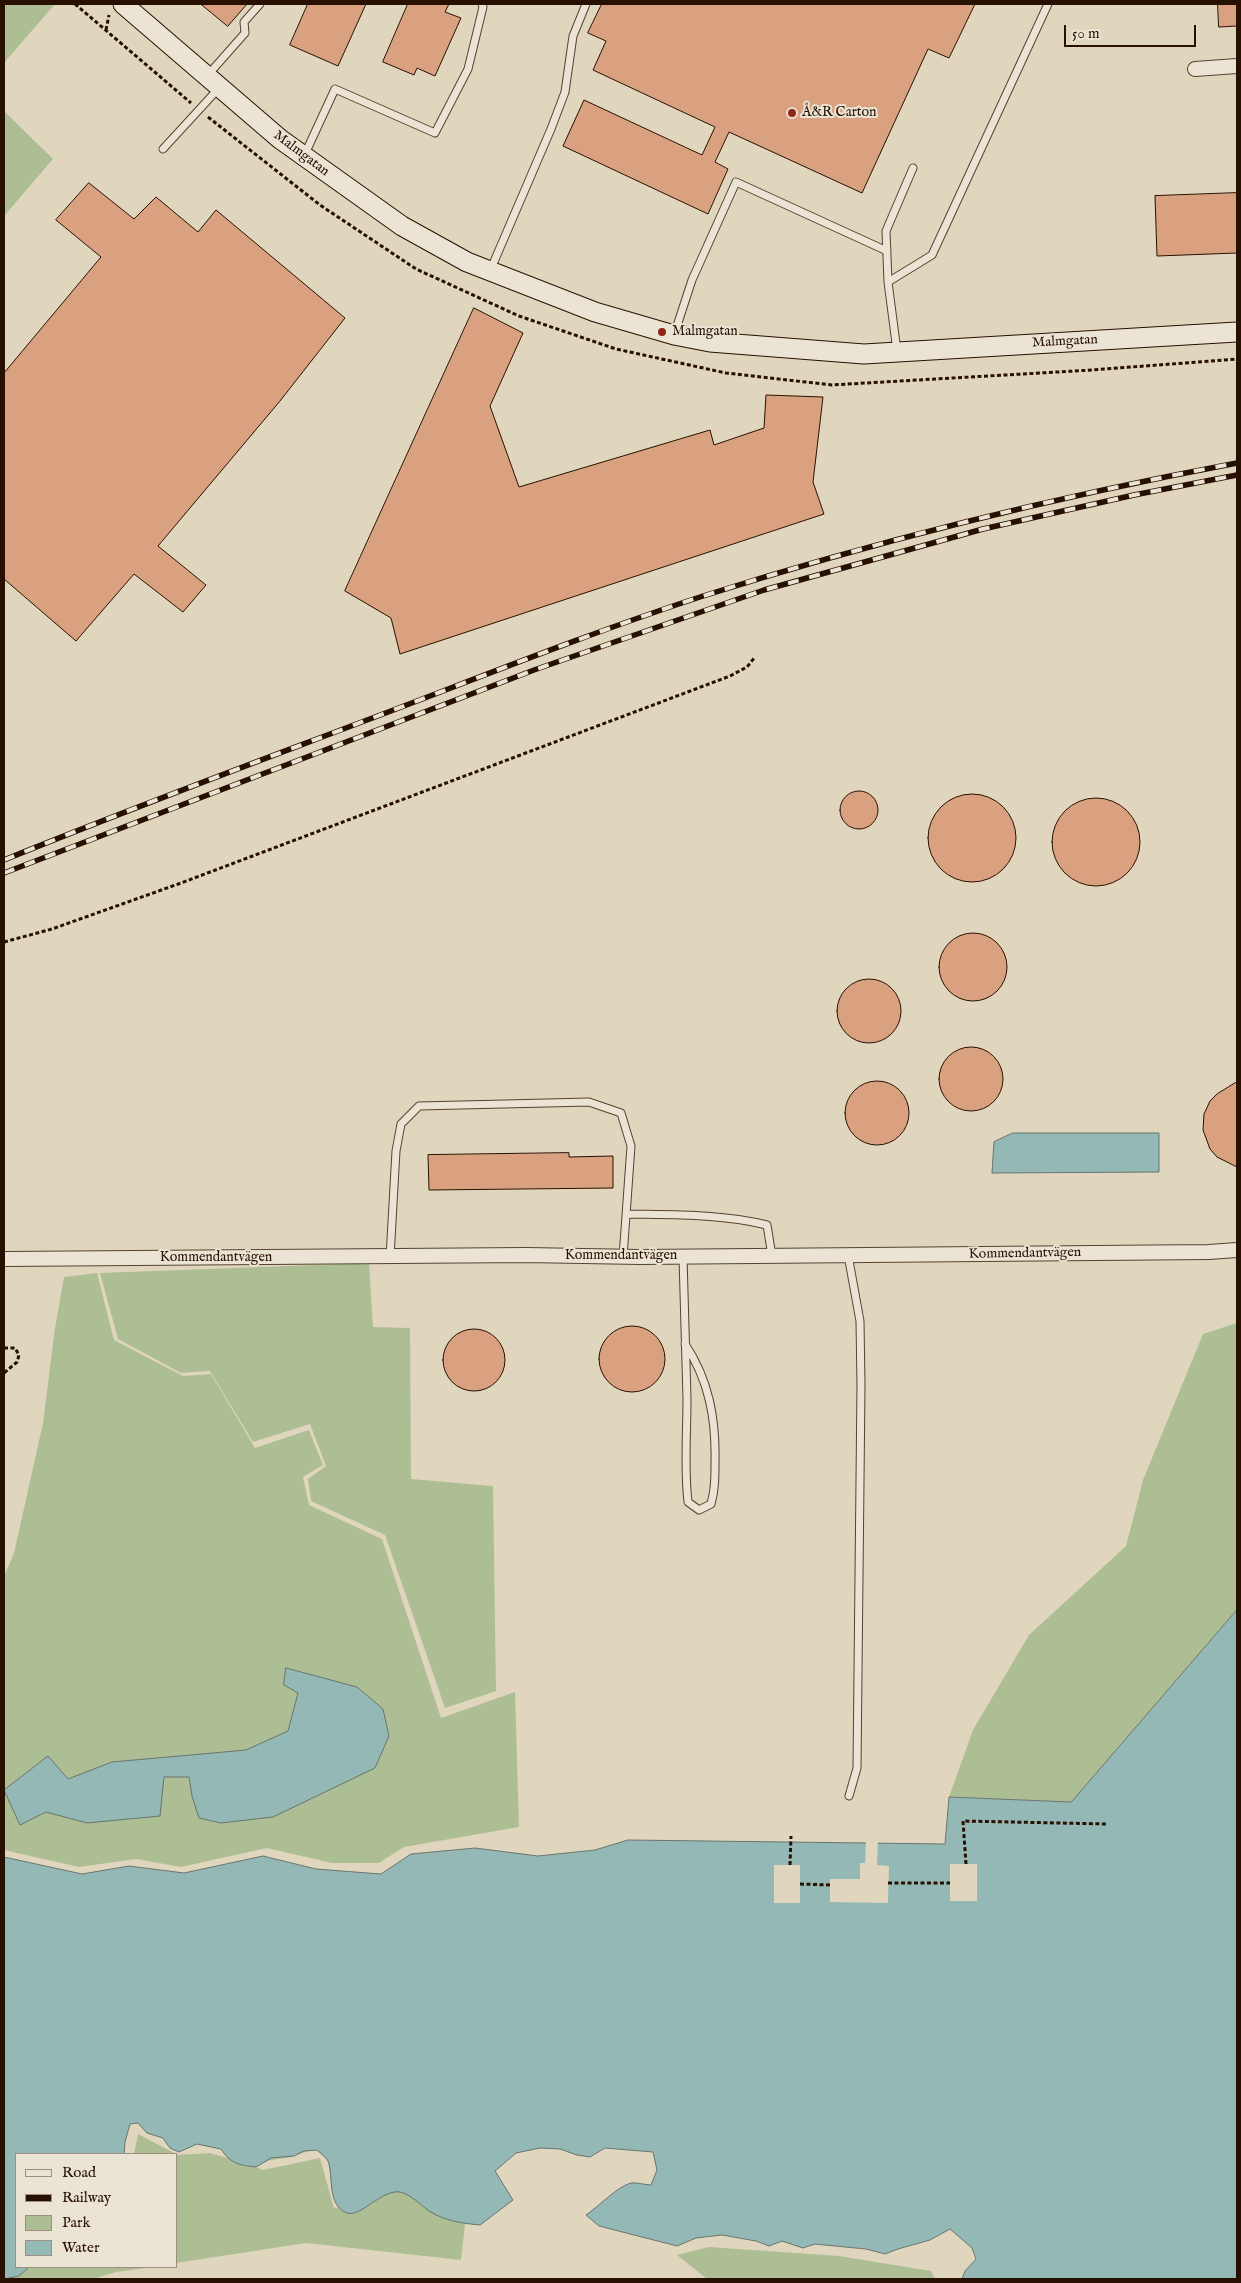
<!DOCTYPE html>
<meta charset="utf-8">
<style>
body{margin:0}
#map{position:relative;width:1241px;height:2283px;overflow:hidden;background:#e0d6bd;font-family:"IM FELL English",serif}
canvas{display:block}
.frame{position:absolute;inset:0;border:5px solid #271000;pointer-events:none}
.legend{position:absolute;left:15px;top:2153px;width:162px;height:115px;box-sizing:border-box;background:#ebe4d4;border:1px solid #9d8f7f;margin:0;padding:6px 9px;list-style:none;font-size:15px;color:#271000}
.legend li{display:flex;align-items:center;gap:10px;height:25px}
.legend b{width:25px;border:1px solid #9d8f7f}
.scale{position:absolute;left:1064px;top:25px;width:132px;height:22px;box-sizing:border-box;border:2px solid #271000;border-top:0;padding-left:6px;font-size:15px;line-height:18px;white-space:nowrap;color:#271000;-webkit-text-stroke:4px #ebe4d4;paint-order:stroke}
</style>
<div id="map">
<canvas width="1241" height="2283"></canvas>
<div class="frame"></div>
<ul class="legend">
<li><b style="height:6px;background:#ebe4d4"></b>Road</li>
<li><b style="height:6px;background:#271000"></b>Railway</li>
<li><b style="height:14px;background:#aebe94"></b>Park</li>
<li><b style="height:14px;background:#94b8b6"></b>Water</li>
</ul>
<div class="scale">50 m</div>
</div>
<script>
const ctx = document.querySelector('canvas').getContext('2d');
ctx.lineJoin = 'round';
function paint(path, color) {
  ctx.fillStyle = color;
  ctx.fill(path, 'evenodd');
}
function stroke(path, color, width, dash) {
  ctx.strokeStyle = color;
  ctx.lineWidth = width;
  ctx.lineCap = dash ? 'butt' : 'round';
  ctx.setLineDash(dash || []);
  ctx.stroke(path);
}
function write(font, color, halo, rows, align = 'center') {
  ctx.font = font + ' "IM FELL English",serif';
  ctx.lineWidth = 4;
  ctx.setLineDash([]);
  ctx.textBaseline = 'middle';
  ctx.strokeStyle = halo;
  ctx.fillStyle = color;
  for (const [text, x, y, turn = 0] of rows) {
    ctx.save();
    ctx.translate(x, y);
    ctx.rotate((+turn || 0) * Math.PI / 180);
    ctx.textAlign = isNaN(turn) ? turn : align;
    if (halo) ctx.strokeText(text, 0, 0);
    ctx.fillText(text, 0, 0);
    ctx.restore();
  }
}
paint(new Path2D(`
 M4 4H55L4 63Z
 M4 111 53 159 4 216Z
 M369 1263 373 1327 410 1328 411 1479 493 1486 496 1691 445 1708 385 1535 311 1501 308 1479 326 1466 310 1424 253 1442 210 1371 181 1373 118 1339 100 1273Z
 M97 1273 114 1340 183 1376 211 1374 255 1448 309 1430 323 1465 303 1477 309 1505 382 1539 441 1718 515 1692 519 1827 404 1847 379 1863H332L267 1848 181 1867 136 1859 79 1867 4 1850V1577L14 1553 43 1423 55 1328 64 1277Z
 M1237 1323V1610L1071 1802 949 1797 973 1730 1029 1635 1126 1546 1143 1480 1203 1334Z
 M4 2101 540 2148 516 2153 495 2171 513 2200 480 2225 465 2224 461 2260 306 2243 176 2263V2154H134L138 2134 178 2155 210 2153 227 2158 221 2149 197 2144 179 2152 170 2148 163 2138 147 2133 138 2123 130 2124 125 2142 124 2154H16V2267H153L116 2272 93 2279H4ZM317 2150 328 2160 332 2190 340 2207 334 2208 320 2158 263 2170 256 2167C273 2156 278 2161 294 2156 302 2153 308 2151 317 2150Z
 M709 2247 839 2256 931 2271 935 2279H707L677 2255Z`), '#aebe94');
const water = new Path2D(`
 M1013 1133H1159V1172L992 1173 994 1142Z
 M1237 1610V2279H962L965 2271 976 2259 972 2248 950 2229 930 2240 898 2249 885 2254 866 2249 815 2244 803 2248 782 2241 769 2246 756 2241 722 2235 696 2238 677 2246 599 2226 586 2215C598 2207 618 2186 631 2183 636 2182 645 2185 651 2185L657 2170 653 2152 605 2148 590 2157 577 2155 560 2149 540 2148 516 2153 495 2171 513 2200 480 2225C461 2223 445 2221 429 2211 419 2204 412 2195 400 2192 382 2189 360 2218 347 2213 326 2205 334 2175 328 2161 326 2157 320 2153 317 2150L304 2151 294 2156 271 2158 256 2167C239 2165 231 2164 221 2149L197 2144 179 2152 170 2148 163 2138 147 2133 138 2123 130 2124 125 2142 124 2154H16V2267H29L19 2276 4 2279V1857L82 1874 129 1866 184 1873 263 1856 316 1869 381 1874 411 1854 475 1848 538 1856 595 1850 628 1840 945 1844 949 1797 1071 1802Z
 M286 1668 357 1687 383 1709 389 1736 375 1768 273 1817 221 1823 199 1818 192 1796 189 1777H164L160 1816 87 1823 46 1812 20 1825 4 1790 48 1756 68 1779 112 1762 246 1750 288 1731 298 1693 284 1685Z`);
paint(water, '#94b8b6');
stroke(water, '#68756d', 1);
paint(new Path2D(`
 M866 1840 878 1841 877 1865 889 1866 888 1903 830 1902V1879H860V1863H865Z
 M950 1864H977V1901H950Z
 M774 1865H800V1903H774Z`), '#e0d6bd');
const building = new Path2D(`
 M201 4H247L228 26Z
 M308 4H366L338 66 290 45Z
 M408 4H449L445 12 461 18 435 76 417 68 414 75 383 62Z
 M602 4H975L949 58 928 49 862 193 729 132 715 162 728 169 708 214 563 146 584 100 702 155 715 127 593 70 606 41 588 33Z
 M1218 4H1237V26L1219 27Z
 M89 183 134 219 156 197 198 232 216 210 345 318 280 401 158 546 206 585 183 612 134 574 76 641 4 579V373L101 257 56 220Z
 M1237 193V253L1157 256 1155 196Z
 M474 308 523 333 490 406 519 487 710 430 714 445 764 428 766 395 823 397 813 482 824 514 400 654 391 618 345 591Z
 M840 810a19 19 0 1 1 38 0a19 19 0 1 1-38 0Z
 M928 838a44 44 0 1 1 88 0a44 44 0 1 1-88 0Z
 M1052 842a44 44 0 1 1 88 0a44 44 0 1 1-88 0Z
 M939 967a34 34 0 1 1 68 0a34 34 0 1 1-68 0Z
 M837 1011a32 32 0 1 1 64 0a32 32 0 1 1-64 0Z
 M939 1079a32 32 0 1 1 64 0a32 32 0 1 1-64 0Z
 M845 1113a32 32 0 1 1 64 0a32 32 0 1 1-64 0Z
 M1237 1082V1167L1217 1157 1210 1149 1203 1130 1204 1114 1210 1101 1217 1094Z
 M569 1153V1157L613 1156V1188L429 1190 428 1155Z
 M599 1359a33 33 0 1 1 66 0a33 33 0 1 1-66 0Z
 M443 1360a31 31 0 1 1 62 0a31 31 0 1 1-62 0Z`);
paint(building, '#daa180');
stroke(building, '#271000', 1);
const lane = new Path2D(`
 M207 76 245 33 244 22 260 4
 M163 149 219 88
 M304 156 335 89 435 133 468 69 483 7 482 4
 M490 271 551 129 565 92 573 36 586 4
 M888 282 932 255 1048 4
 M674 335 692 280 736 182 887 251
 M897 351 888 282 886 231 913 168
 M627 1214C675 1215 720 1214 767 1225L772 1256
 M848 1255 860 1321 861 1385 857 1768 849 1796
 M390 1257 396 1151 401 1124 419 1106 589 1102 621 1113 631 1146 623 1257
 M683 1257C684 1304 686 1352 687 1399 687 1434 684 1468 688 1502L699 1510 711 1504C715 1490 715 1477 715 1462 716 1419 709 1380 685 1344`);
const street = new Path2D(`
 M1195 69 1237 66
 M4 1259 526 1255 640 1257 1209 1252 1237 1250`);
const secondary = new Path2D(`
 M123 4 280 139 402 226 467 262 595 312 674 335 710 342 864 354 1237 332`);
stroke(lane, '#55422f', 9);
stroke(street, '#55422f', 16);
stroke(secondary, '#271000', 21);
stroke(new Path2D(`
 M75 4 191 103
 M106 30 109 15
 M208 117 320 205 416 269 519 316 616 349 726 373 832 385 1092 370 1237 359
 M4 942 52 929 181 883 730 676 747 667 755 657
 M4 1348H15L19 1355 17 1362 4 1373
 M966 1864 963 1821 1107 1824
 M790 1865 791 1836
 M888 1883H950
 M800 1884 830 1885`), '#271000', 3, [4, 2.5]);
stroke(lane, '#ebe4d4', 7);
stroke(street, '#ebe4d4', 14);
stroke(secondary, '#ebe4d4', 19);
const rail = new Path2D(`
 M4 860C127 810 251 764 375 717 483 676 590 633 700 597 876 541 1055 497 1237 463
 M4 873 534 670 764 590 983 529 1134 495 1237 475`);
stroke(rail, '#271000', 5.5);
stroke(rail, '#ebe4d4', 4, [11]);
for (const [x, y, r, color] of [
 [792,113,5,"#8f2418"],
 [662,332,5,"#8f2418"]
]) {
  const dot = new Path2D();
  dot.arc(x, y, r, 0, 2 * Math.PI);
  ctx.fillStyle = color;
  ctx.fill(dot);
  stroke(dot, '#ebe4d4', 2);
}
write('14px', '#271000', '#ebe4d4', [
 ["Å&R Carton",802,113],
 ["Malmgatan",672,332]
], 'left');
write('14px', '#271000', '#ebe4d4', [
 ["Malmgatan",301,154,37],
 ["Malmgatan",1065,342,-3],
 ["Kommendantvägen",1025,1254,-1],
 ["Kommendantvägen",621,1256],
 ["Kommendantvägen",216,1258]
]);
</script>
